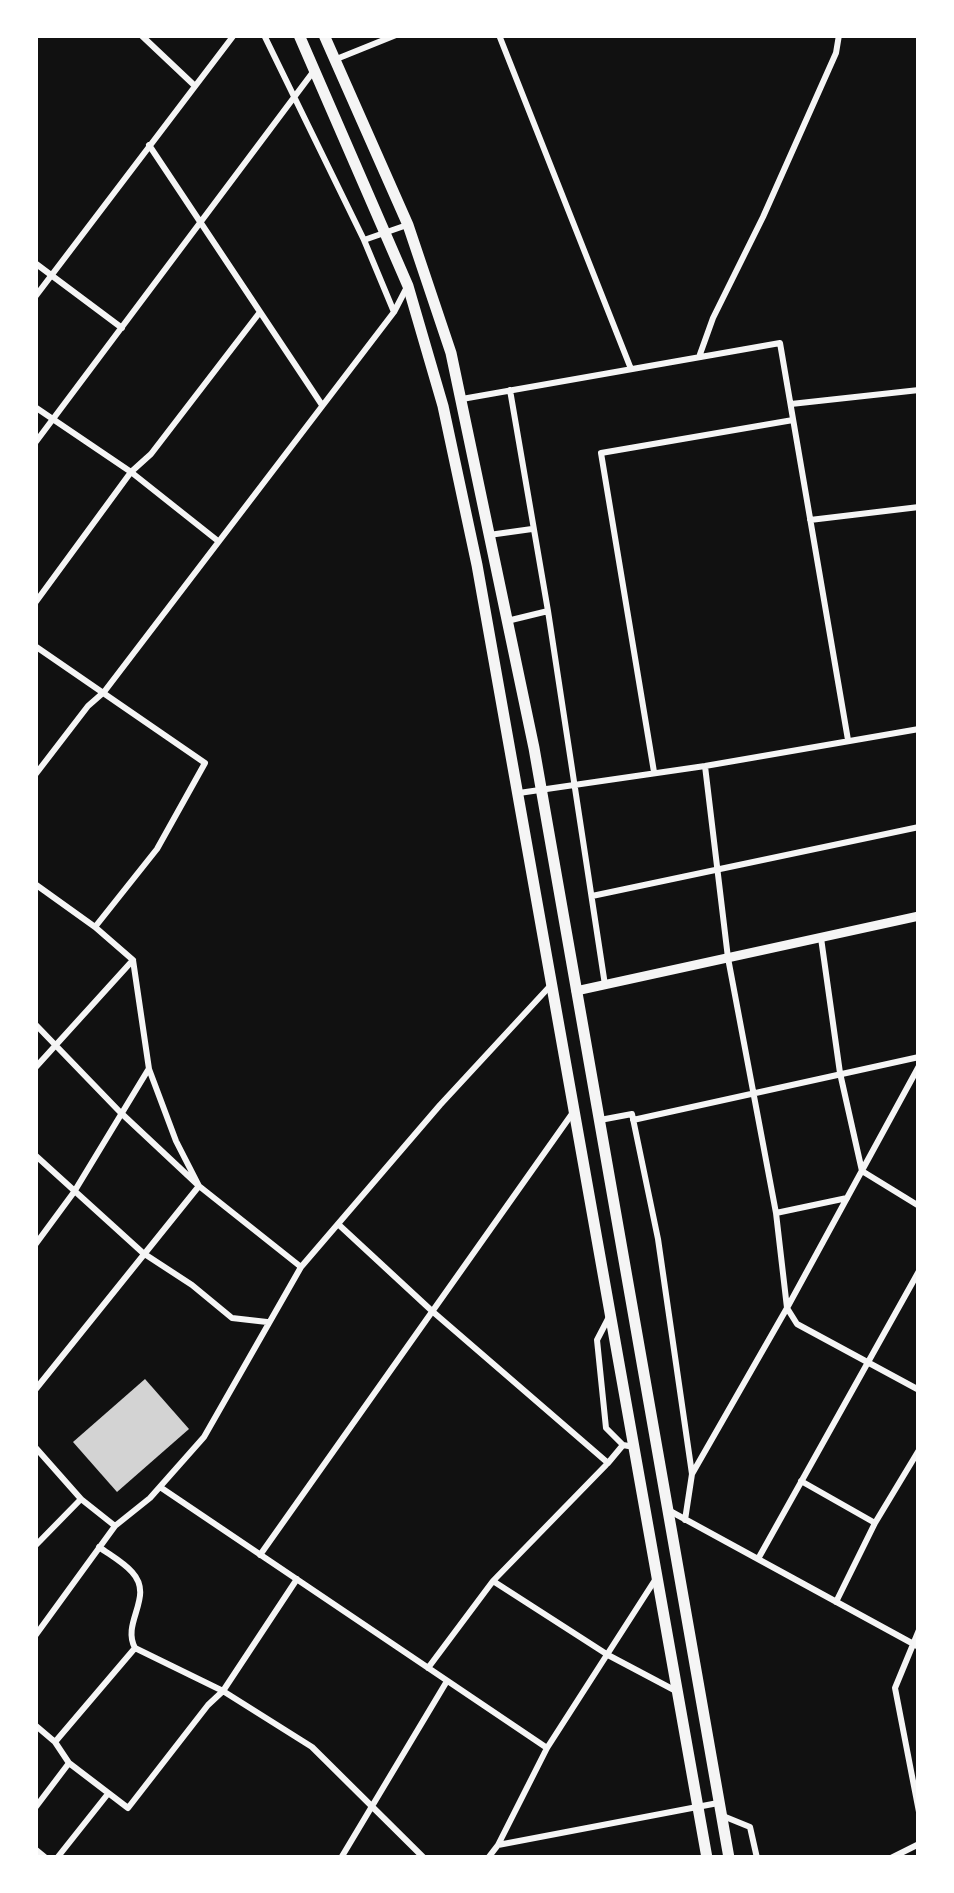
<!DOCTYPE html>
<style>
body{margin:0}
#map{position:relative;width:954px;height:1893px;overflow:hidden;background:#111;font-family:"Varela Round",sans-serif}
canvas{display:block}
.frame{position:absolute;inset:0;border:38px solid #fff;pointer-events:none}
</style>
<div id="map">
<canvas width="954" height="1893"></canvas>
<div class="frame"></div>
</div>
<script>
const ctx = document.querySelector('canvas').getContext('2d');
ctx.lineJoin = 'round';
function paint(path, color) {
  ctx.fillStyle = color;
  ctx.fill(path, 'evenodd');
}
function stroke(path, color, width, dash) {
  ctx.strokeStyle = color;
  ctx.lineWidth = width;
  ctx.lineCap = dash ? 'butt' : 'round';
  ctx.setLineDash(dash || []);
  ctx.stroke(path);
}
paint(new Path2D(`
 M145 1379 189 1429 117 1492 73 1442Z`), '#d3d3d3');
stroke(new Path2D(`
 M141 35 195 86
 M264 35 364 240 394 312
 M499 35 631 369
 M334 60 396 35
 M149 145 322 405
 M364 240 407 225
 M35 263 122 328
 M35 297 234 35
 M699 357 713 318 763 217 836 53 839 35
 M510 390 548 611 605 985
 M462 399 780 343 848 740
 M791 404 919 390
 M35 407 131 472 218 541
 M35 443 313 72
 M810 520 919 507
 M489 535 532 529
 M35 603 131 472 151 454 260 312
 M507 621 548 611
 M35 646 205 763 157 849 95 927
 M705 766 728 958 776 1213 787 1308 797 1324 919 1390
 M654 772 601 453 793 420
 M35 775 88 706 104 692 394 312 407 287
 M519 793 705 766 919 729
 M35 884 95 927 133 960 149 1069 176 1141 199 1186 35 1390
 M592 896 919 827
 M821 938 840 1073 862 1171 919 1206
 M35 1024 120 1112 199 1186 301 1267
 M35 1068 133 960
 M600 1120 632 1114 658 1239 692 1474 685 1520
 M633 1120 919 1057
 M35 1155 143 1253 192 1285 232 1318 267 1322
 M776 1213 847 1198
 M338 1224 432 1311 608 1463 493 1581 428 1668
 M35 1245 74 1192 148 1070
 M610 1315 597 1340 606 1428 623 1445 634 1447
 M35 1447 81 1499 115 1526 150 1498 204 1437 301 1267 440 1105 551 985
 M608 1463 623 1445
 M692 1474 787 1308 919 1066
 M801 1481 875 1523
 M160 1487 547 1748
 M670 1511 919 1647
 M35 1546 81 1499
 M99 1547C110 1555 123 1562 132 1572 155 1597 121 1622 135 1648L223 1691 312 1747 424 1858
 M260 1555 574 1111
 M758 1559 919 1271
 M493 1581 608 1655 676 1691
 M836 1602 875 1523 919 1450
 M919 1630 895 1688 919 1812
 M35 1636 115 1526
 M35 1725 55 1742 135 1648
 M55 1742 69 1763 128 1808 208 1705 223 1691 297 1579
 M35 1808 69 1763
 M723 1816 750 1827 757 1858
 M498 1845 547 1748 655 1580
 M35 1849 46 1858
 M57 1858 107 1795
 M341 1858 447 1681
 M488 1858 498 1845 718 1803
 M891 1858 919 1844`), '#f5f5f5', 6);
stroke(new Path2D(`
 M576 991 919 916`), '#f5f5f5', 9);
stroke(new Path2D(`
 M299 35 408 286 443 406 477 565 707 1858
 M324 35 408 225 451 353 534 748 729 1858`), '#f5f5f5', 11);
</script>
